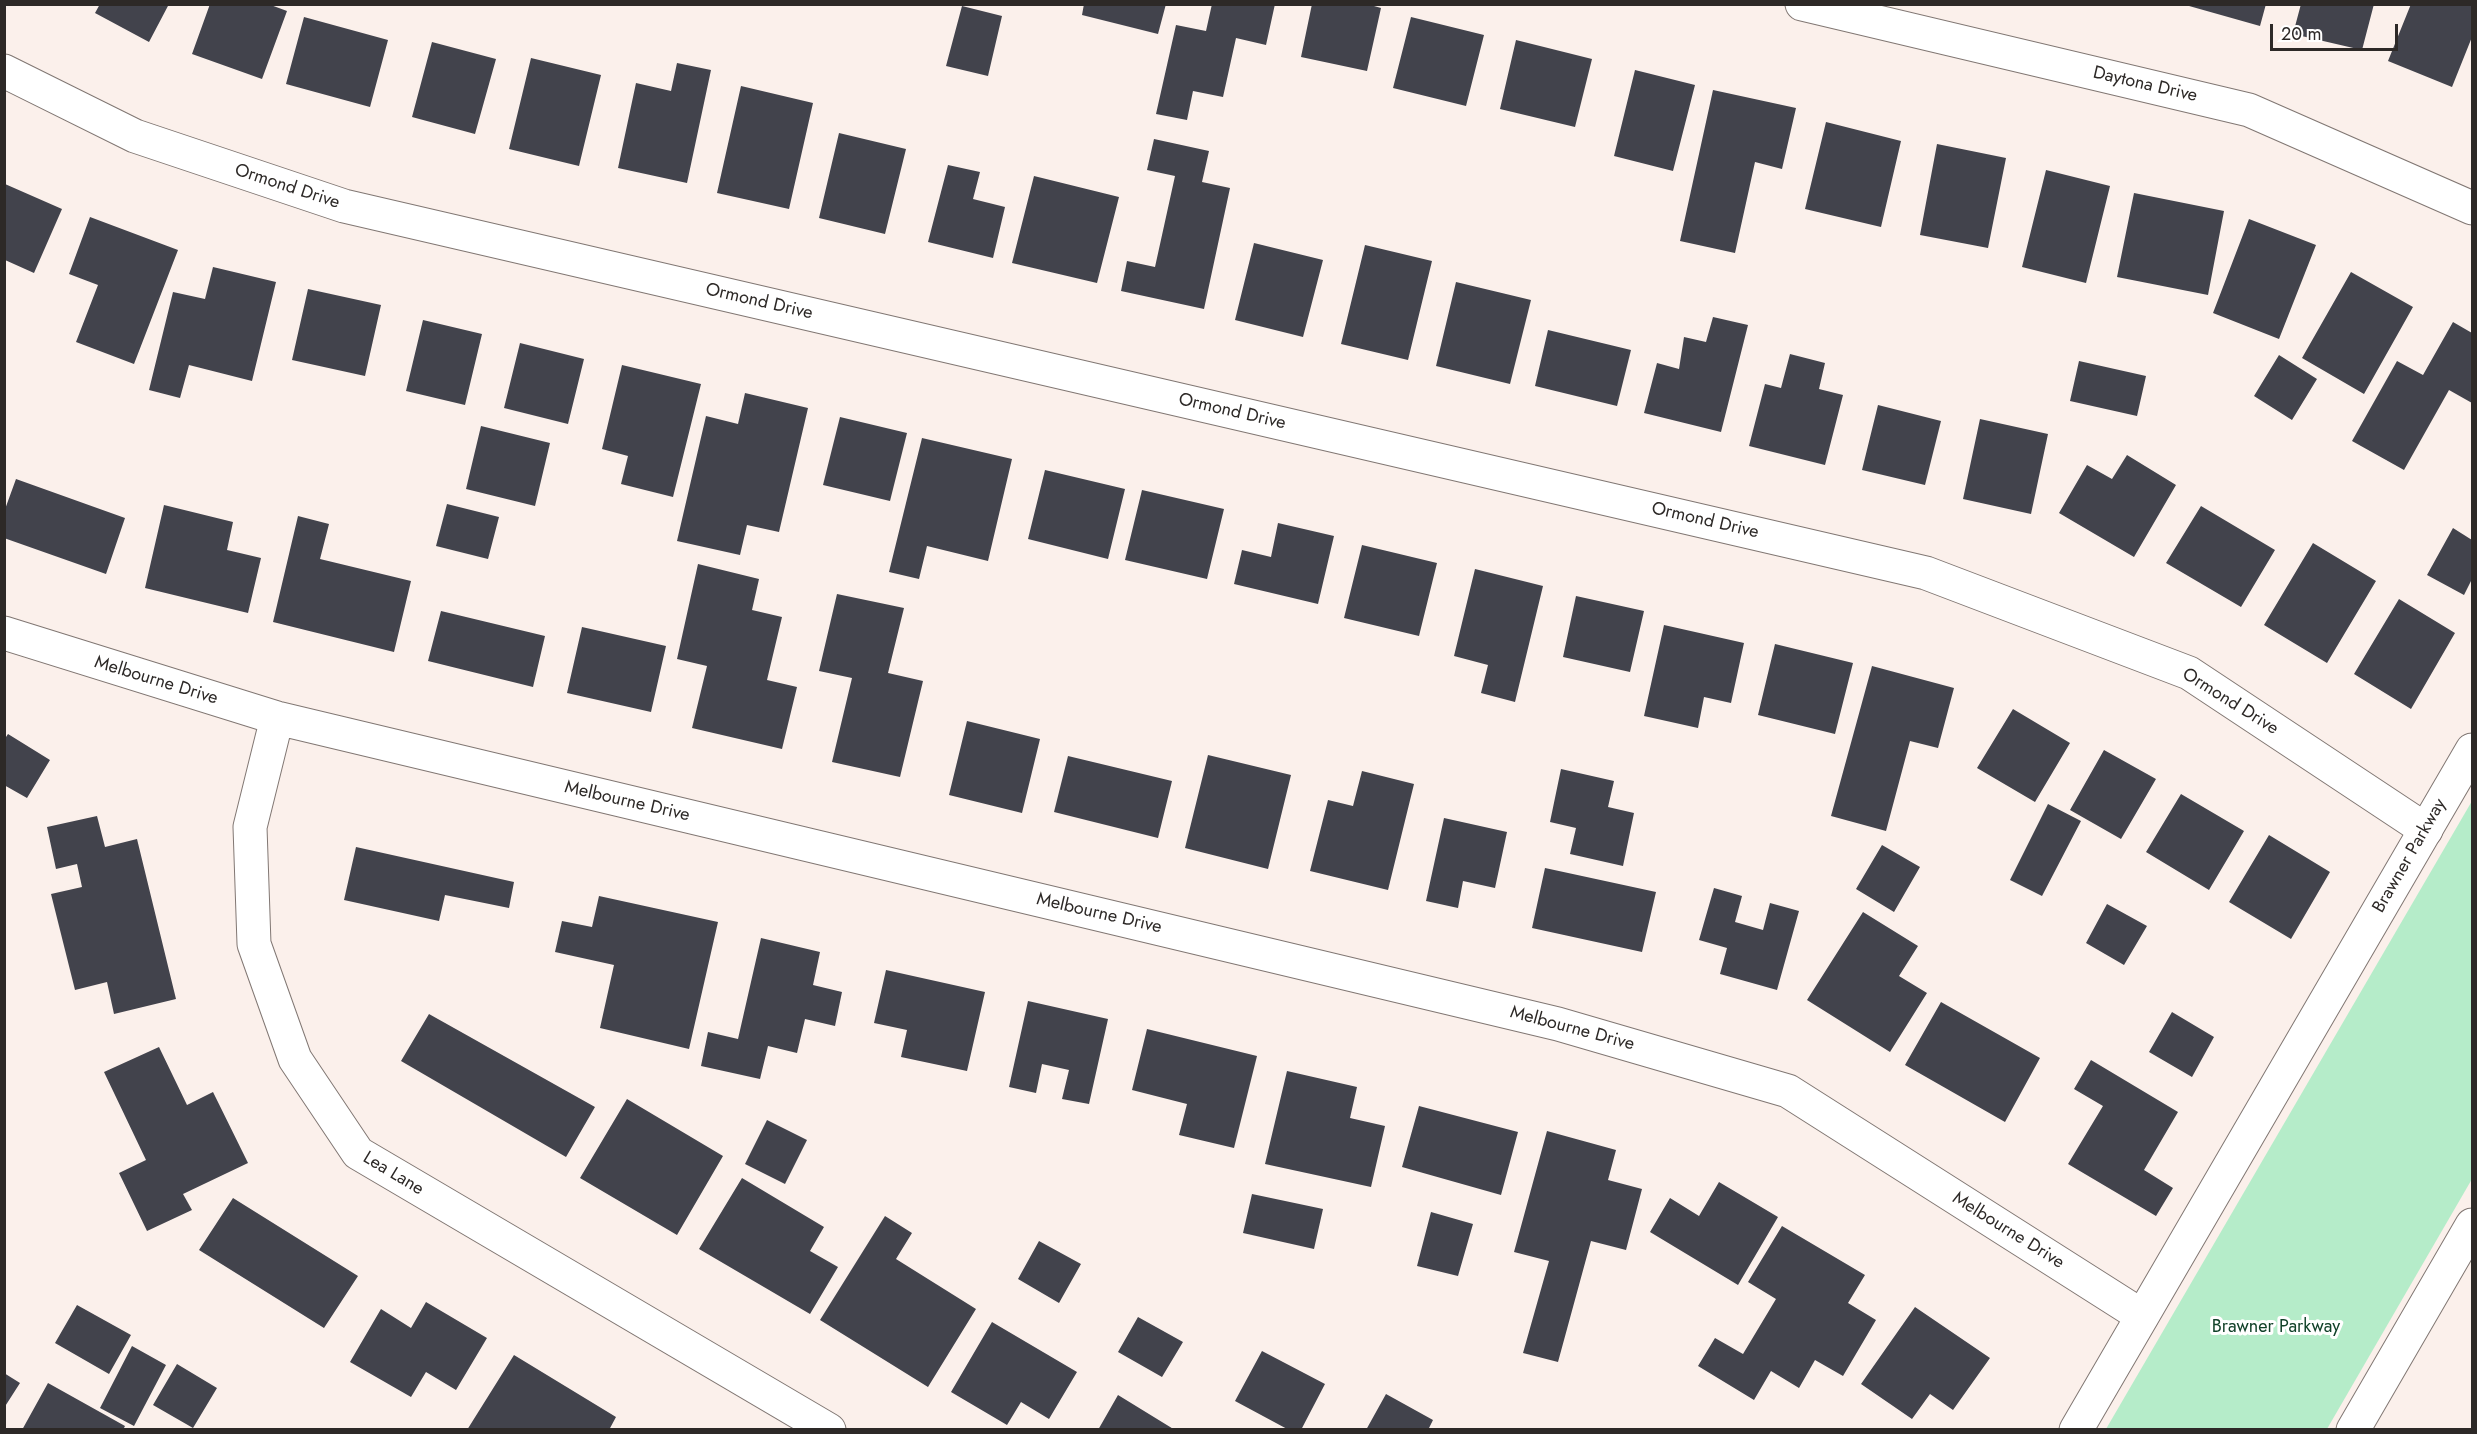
<!DOCTYPE html>
<style>
body{margin:0}
#map{position:relative;width:2477px;height:1434px;overflow:hidden;background:#fbf0eb;font-family:Jost,sans-serif}
canvas{display:block}
.frame{position:absolute;inset:0;border:6px solid #2d2927;pointer-events:none}
.scale{position:absolute;left:2270px;top:24px;width:128px;height:27px;box-sizing:border-box;border:3px solid #2d2927;border-top:0;padding-left:8px;font-size:18px;line-height:21px;white-space:nowrap;color:#2d2927;-webkit-text-stroke:4px #fff;paint-order:stroke}
</style>
<div id="map">
<canvas width="2477" height="1434"></canvas>
<div class="frame"></div>
<div class="scale">20 m</div>
</div>
<script>
const ctx = document.querySelector('canvas').getContext('2d');
ctx.lineJoin = 'round';
function paint(path, color) {
  ctx.fillStyle = color;
  ctx.fill(path, 'evenodd');
}
function stroke(path, color, width, dash) {
  ctx.strokeStyle = color;
  ctx.lineWidth = width;
  ctx.lineCap = dash ? 'butt' : 'round';
  ctx.setLineDash(dash || []);
  ctx.stroke(path);
}
function write(font, color, halo, rows, align = 'center') {
  ctx.font = font + ' Jost,sans-serif';
  ctx.lineWidth = 6;
  ctx.setLineDash([]);
  ctx.textBaseline = 'middle';
  ctx.strokeStyle = halo;
  ctx.fillStyle = color;
  for (const [text, x, y, turn = 0] of rows) {
    ctx.save();
    ctx.translate(x, y);
    ctx.rotate((+turn || 0) * Math.PI / 180);
    ctx.textAlign = isNaN(turn) ? turn : align;
    if (halo) ctx.strokeText(text, 0, 0);
    ctx.fillText(text, 0, 0);
    ctx.restore();
  }
}
paint(new Path2D(`
 M2472 801V1179L2327 1429H2106Z`), '#b5ecc9');
paint(new Path2D(`
 M100 4H169L149 42 95 13Z
 M210 4H268L287 11 262 79 192 54Z
 M1084 4H1166L1158 34 1082 15Z
 M1212 4H1275L1266 45 1236 38 1223 97 1193 91 1187 120 1156 114 1176 25 1206 31Z
 M1312 4H1367L1381 8 1367 71 1301 57Z
 M2182 4H2266L2260 26Z
 M2301 4H2374L2362 50 2293 34Z
 M2411 4H2472V37L2452 87 2388 61Z
 M962 6 1002 16 988 76 946 66Z
 M304 17 388 40 370 107 286 84Z
 M1411 17 1484 35 1466 106 1393 88Z
 M1516 40 1592 59 1575 127 1500 109Z
 M432 42 496 59 475 134 412 117Z
 M531 58 601 75 579 166 509 149Z
 M677 63 711 70 687 183 618 168 636 83 671 91Z
 M1635 70 1695 85 1673 171 1614 156Z
 M741 86 813 103 789 209 717 193Z
 M1713 90 1796 108 1782 169 1755 162 1735 253 1680 241Z
 M1826 122 1901 141 1881 227 1805 209Z
 M839 133 906 149 885 234 819 218Z
 M1154 139 1209 151 1202 182 1230 188 1204 309 1121 291 1127 261 1155 267 1175 176 1147 170Z
 M1937 144 2006 158 1988 248 1920 235Z
 M948 165 980 172 973 199 1005 207 993 258 928 242Z
 M2046 170 2110 186 2086 283 2022 267Z
 M1034 176 1119 197 1097 283 1012 263Z
 M5 184 62 209 34 273 5 260Z
 M2134 193 2224 211 2208 295 2117 277Z
 M90 217 178 250 134 364 76 342 98 285 69 274Z
 M2249 219 2316 245 2279 339 2213 313Z
 M1254 243 1323 260 1303 337 1235 320Z
 M1365 245 1432 261 1408 360 1341 344Z
 M213 267 276 282 252 381 189 365 180 398 149 390 173 292 205 299Z
 M2351 272 2413 307 2364 394 2302 358Z
 M1456 282 1531 300 1510 384 1436 366Z
 M308 289 381 305 365 376 292 360Z
 M1713 317 1748 325 1721 432 1644 413 1657 363 1679 369 1684 337 1706 342Z
 M423 320 482 334 465 405 406 391Z
 M2453 322 2472 333V403L2449 390 2404 470 2352 441 2397 361 2423 375Z
 M1548 330 1631 350 1617 406 1535 386Z
 M520 343 584 359 568 424 504 408Z
 M1790 354 1825 363 1819 389 1843 395 1825 465 1749 446 1765 384 1781 388Z
 M2279 355 2317 379 2292 420 2254 396Z
 M2079 361 2146 376 2137 416 2070 401Z
 M622 365 701 384 673 497 621 484 628 456 602 449Z
 M745 393 808 408 779 532 747 525 740 555 677 541 706 416 738 424Z
 M1878 405 1941 421 1925 485 1862 470Z
 M840 417 907 433 890 501 823 485Z
 M1980 419 2048 434 2031 514 1963 499Z
 M481 426 550 443 535 506 466 489Z
 M922 438 1012 459 988 561 927 546 919 579 889 572Z
 M2127 455 2176 485 2134 557 2059 513 2087 465 2112 479Z
 M1045 470 1125 489 1108 559 1028 539Z
 M16 479 125 518 106 574 4 538V512Z
 M1142 490 1224 509 1207 579 1125 560Z
 M447 504 499 517 488 559 436 546Z
 M164 505 233 522 227 550 261 558 248 613 145 588Z
 M2201 506 2275 550 2241 607 2166 563Z
 M298 516 329 524 320 559 411 581 394 652 273 622Z
 M1278 523 1334 536 1318 604 1234 584 1242 550 1271 557Z
 M2453 528 2472 540V579L2464 595 2427 575Z
 M2313 543 2376 581 2327 663 2264 625Z
 M1362 545 1437 563 1419 636 1344 618Z
 M698 564 759 579 752 610 782 617 767 680 797 687 782 749 692 728 707 666 677 659Z
 M1475 569 1543 586 1515 702 1481 693 1488 665 1454 656Z
 M837 594 904 608 888 673 923 681 900 777 832 762 852 678 819 671Z
 M1576 596 1644 611 1630 672 1563 657Z
 M2399 599 2455 633 2411 709 2354 674Z
 M441 611 545 636 533 687 428 661Z
 M1664 625 1744 643 1731 703 1704 697 1698 728 1644 716Z
 M582 627 666 646 651 712 567 693Z
 M1775 644 1853 663 1835 734 1758 715Z
 M1872 666 1954 688 1938 748 1910 741 1886 831 1831 816Z
 M2013 709 2070 743 2035 802 1977 768Z
 M967 721 1040 739 1022 813 949 795Z
 M8 734 50 760 27 798 4 785V740Z
 M2104 750 2156 779 2121 839 2070 810Z
 M1208 755 1291 775 1268 869 1185 848Z
 M1068 756 1172 781 1158 838 1054 812Z
 M1561 769 1614 781 1608 807 1634 813 1623 866 1570 854 1576 828 1550 822Z
 M1362 771 1414 784 1388 890 1310 871 1328 800 1353 806Z
 M2181 794 2244 831 2209 890 2146 852Z
 M2048 804 2081 821 2042 896 2010 880Z
 M97 816 105 847 137 839 176 999 114 1014 107 982 75 990 51 894 82 887 77 864 56 869 47 827Z
 M1444 818 1507 832 1495 888 1463 881 1458 908 1426 901Z
 M2269 835 2330 872 2291 939 2229 902Z
 M1882 845 1920 867 1894 912 1856 889Z
 M356 847 514 882 509 908 445 895 439 921 344 900Z
 M1545 868 1656 892 1642 952 1532 928Z
 M1714 888 1742 896 1735 922 1763 930 1770 903 1799 911 1777 990 1720 974 1727 948 1699 940Z
 M599 896 718 922 689 1049 600 1028 614 965 555 952 562 921 592 927Z
 M2107 904 2147 926 2124 965 2086 943Z
 M1863 912 1918 946 1899 976 1927 993 1890 1052 1807 1000Z
 M761 938 820 952 813 985 842 992 835 1026 805 1019 797 1053 768 1046 760 1079 701 1066 708 1032 738 1039Z
 M886 970 985 992 967 1071 901 1057 907 1030 874 1023Z
 M1028 1001 1108 1019 1089 1104 1062 1099 1069 1070 1042 1064 1036 1093 1009 1087Z
 M1941 1002 2040 1058 2005 1122 1905 1065Z
 M2172 1012 2214 1037 2192 1077 2149 1052Z
 M429 1014 595 1107 566 1157 401 1061Z
 M1147 1029 1257 1056 1234 1148 1179 1135 1187 1104 1132 1090Z
 M159 1047 187 1105 213 1092 248 1163 183 1194 192 1210 147 1231 119 1173 146 1160 104 1072Z
 M2091 1060 2178 1112 2144 1170 2173 1188 2156 1216 2068 1164 2103 1106 2074 1089Z
 M1287 1071 1357 1087 1350 1118 1385 1126 1371 1187 1265 1164Z
 M627 1099 723 1156 677 1235 580 1178Z
 M1419 1106 1518 1132 1501 1195 1402 1167Z
 M767 1120 807 1140 785 1184 745 1164Z
 M1547 1131 1616 1150 1608 1180 1642 1189 1626 1250 1591 1241 1558 1362 1523 1353 1549 1261 1514 1252Z
 M742 1178 824 1227 810 1251 838 1267 810 1314 699 1249Z
 M1719 1182 1778 1217 1738 1285 1650 1232 1670 1198 1699 1216Z
 M1252 1194 1323 1209 1314 1249 1243 1233Z
 M233 1198 358 1276 324 1328 199 1250Z
 M1431 1212 1473 1224 1458 1276 1417 1266Z
 M885 1216 912 1233 896 1259 976 1309 928 1387 820 1320Z
 M1782 1226 1865 1275 1848 1303 1876 1320 1843 1376 1815 1360 1799 1388 1771 1371 1754 1400 1698 1366 1715 1338 1743 1354 1776 1299 1748 1282Z
 M1039 1241 1081 1264 1059 1303 1018 1279Z
 M426 1302 487 1338 456 1390 426 1372 411 1397 350 1362 381 1309 411 1328Z
 M77 1305 131 1335 109 1374 55 1343Z
 M1915 1307 1990 1358 1953 1410 1930 1394 1912 1419 1861 1384Z
 M1138 1317 1183 1342 1162 1377 1118 1352Z
 M992 1322 1077 1372 1049 1419 1021 1402 1007 1425 951 1392Z
 M132 1346 166 1365 134 1426 100 1408Z
 M1262 1351 1325 1384 1301 1430H1289L1235 1401Z
 M514 1355 616 1417 609 1430H467Z
 M177 1364 217 1388 193 1428 153 1405Z
 M4 1373 20 1383 4 1408Z
 M48 1383 125 1426 123 1430H22Z
 M1386 1394 1433 1420 1428 1430H1366Z
 M1118 1395 1175 1430H1098Z`), '#42434c');
const minor = new Path2D(`
 M1802 4 2249 110 2472 208
 M4 71 135 136 344 206 1926 573 2189 673 2426 830
 M4 633 277 718 1558 1024 1788 1091 2142 1316
 M277 718 250 827 254 944 295 1059 358 1153 829 1430`);
const tertiary = new Path2D(`
 M2076 1430 2472 750
 M2353 1430 2472 1225`);
stroke(minor, '#817773', 35);
stroke(tertiary, '#817773', 35);
stroke(minor, '#fff', 33);
stroke(tertiary, '#fff', 33);
write('18px', '#2d2927', '#fff', [
 ["Daytona Drive",2145,85,13],
 ["Ormond Drive",287,187,18],
 ["Ormond Drive",759,302,13],
 ["Ormond Drive",1232,412,13],
 ["Ormond Drive",1705,521,13],
 ["Melbourne Drive",156,681,17],
 ["Ormond Drive",2230,702,32],
 ["Melbourne Drive",627,802,13],
 ["Brawner Parkway",2410,856,-60],
 ["Melbourne Drive",1099,914,13],
 ["Melbourne Drive",1572,1029,15],
 ["Lea Lane",393,1174,31],
 ["Melbourne Drive",2008,1231,32]
]);
write('18px', '#114229', '#fff', [
 ["Brawner Parkway",2276,1328]
]);
</script>
